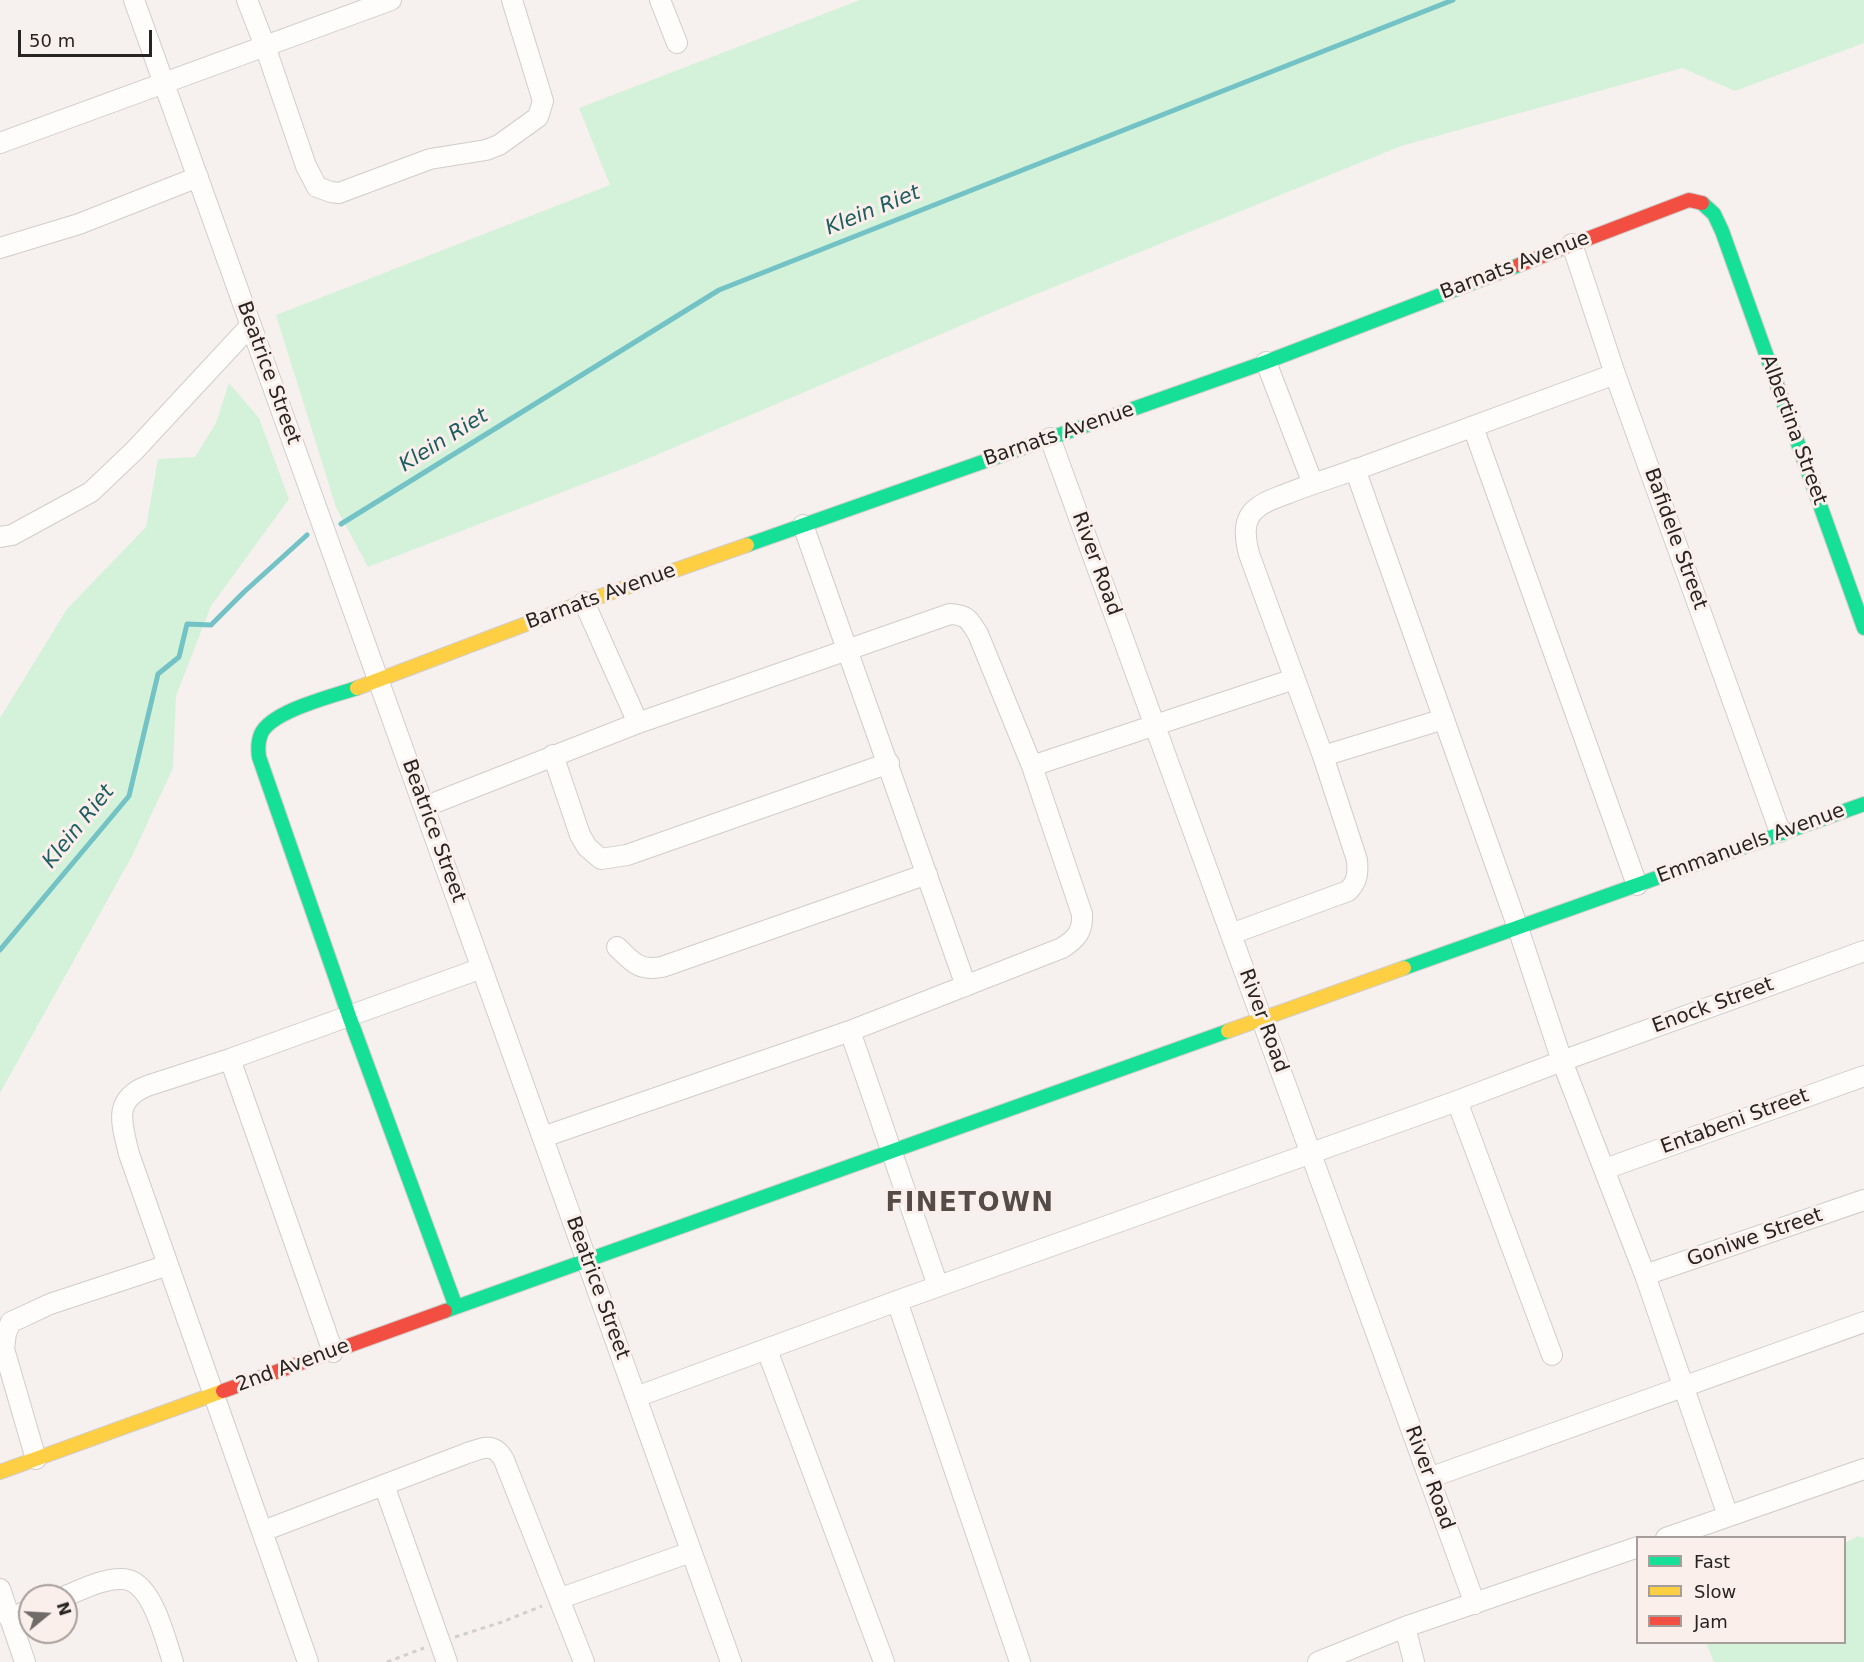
<!DOCTYPE html>
<style>
body{margin:0}
#map{position:relative;width:1864px;height:1662px;overflow:hidden;background:#f6f0ee;font-family:"DejaVu Sans",sans-serif}
canvas{display:block}
.legend{position:absolute;left:1636px;top:1536px;width:210px;height:108px;box-sizing:border-box;background:#faefea;border:2px solid #a69e9a;margin:0;padding:8px 10px;list-style:none;font-size:18px;color:#282422}
.legend li{display:flex;align-items:center;gap:12px;height:30px}
.legend b{width:30px;border:2px solid #a69e9a}
.north{position:absolute;left:18px;top:1584px;width:60px;height:60px;box-sizing:border-box;background:#faefea;border:2px solid #a69e9a;border-radius:50%;rotate:72deg;font-size:16px;font-weight:700;line-height:24px;text-align:center;color:#282422}
.north::after{content:'';display:block;margin:auto;width:21px;height:27px;background:#706b69;clip-path:polygon(50% 0,100% 100%,50% 72%,0 100%)}
.scale{position:absolute;left:18px;top:30px;width:134px;height:27px;box-sizing:border-box;border:3px solid #282422;border-top:0;padding-left:8px;font-size:18px;line-height:21px;white-space:nowrap;color:#282422;-webkit-text-stroke:4px #faefea;paint-order:stroke}
</style>
<div id="map">
<canvas width="1864" height="1662"></canvas>
<ul class="legend">
<li><b style="height:8px;background:#16e098"></b>Fast</li>
<li><b style="height:8px;background:#ffcf43"></b>Slow</li>
<li><b style="height:8px;background:#f24e42"></b>Jam</li>
</ul>
<div class="north">N</div>
<div class="scale">50 m</div>
</div>
<script>
const ctx = document.querySelector('canvas').getContext('2d');
ctx.lineJoin = 'round';
function paint(path, color) {
  ctx.fillStyle = color;
  ctx.fill(path, 'evenodd');
}
function stroke(path, color, width, dash) {
  ctx.strokeStyle = color;
  ctx.lineWidth = width;
  ctx.lineCap = dash ? 'butt' : 'round';
  ctx.setLineDash(dash || []);
  ctx.stroke(path);
}
function write(font, color, halo, rows, align = 'center') {
  ctx.font = font + ' "DejaVu Sans",sans-serif';
  ctx.lineWidth = 6;
  ctx.setLineDash([]);
  ctx.textBaseline = 'middle';
  ctx.strokeStyle = halo;
  ctx.fillStyle = color;
  for (const [text, x, y, turn = 0] of rows) {
    ctx.save();
    ctx.translate(x, y);
    ctx.rotate((+turn || 0) * Math.PI / 180);
    ctx.textAlign = isNaN(turn) ? turn : align;
    if (halo) ctx.strokeText(text, 0, 0);
    ctx.fillText(text, 0, 0);
    ctx.restore();
  }
}
paint(new Path2D(`
 M860 0H1864V43L1735 91 1682 68 1401 146 1007 306 635 464 368 567 336 507 276 315 610 185 579 108Z
 M229 383 259 418 289 499 211 606 176 696 173 768 132 856 0 1093V718L67 609 146 527 158 459 195 457 216 423Z
 M1858 1536 1864 1538V1662H1714L1706 1643 1844 1642 1845 1543Z`), '#d4f2d9');
stroke(new Path2D(`
 M341 524 719 290 1453 0
 M0 950 129 796 158 674 179 657 187 624 211 625 244 592 307 535`), '#73c2c5', 5);
const street = new Path2D(`
 M134 0 731 1662
 M247 0 265 46 306 166 317 187 331 192 339 193 430 159 486 150 499 145 538 117 543 101 512 0
 M660 0 677 43
 M0 143 391 0
 M1572 244 1615 374 1780 832
 M0 248 79 224 198 177
 M1266 362 1313 484
 M1473 427 1637 885
 M1050 438 1475 1604
 M1355 469 1518 928 1562 1061 1645 1275 1728 1516
 M803 525 966 986
 M0 537 12 535 91 492 135 450 251 325
 M584 602 638 723
 M553 755 580 835 587 847 601 859 627 855 889 763
 M1323 756 1444 719
 M1032 766 1294 679
 M424 807 638 723 950 614C968 615 969 620 978 634L1032 766 1082 914C1083 932 1076 939 1062 948L850 1031 543 1137
 M1231 934 1348 891C1358 881 1358 873 1357 860L1323 756 1249 554C1245 538 1242 519 1257 508 1265 501 1276 498 1286 494 1311 484 1337 476 1363 467 1447 436 1531 405 1615 374
 M617 947C633 962 638 971 662 967L927 874
 M850 1031 938 1286
 M230 1059 333 1352
 M1457 1101 1552 1355
 M1605 1169 1864 1076
 M1645 1275 1864 1200
 M897 1301 1020 1662
 M767 1350 884 1662
 M636 1397 897 1301 1457 1101 1562 1061 1864 951
 M36 1459 4 1349 6 1333 11 1322 20 1318 50 1304 168 1265
 M1429 1478 1864 1322
 M384 1485 447 1662
 M263 1531 465 1454C481 1448 494 1441 504 1460L584 1662
 M1666 1538 1864 1469
 M0 1589 25 1662
 M66 1596C83 1589 104 1578 123 1579 152 1580 165 1639 173 1662
 M561 1598 691 1552
 M9 1618 30 1610
 M1405 1627 1414 1662
 M308 1662 129 1154C122 1124 112 1100 147 1086L230 1059 482 968
 M1318 1662 1405 1627 1638 1547`);
const fast = new Path2D(`
 M1702 203 1714 214 1722 231 1864 628
 M747 545 1266 362 1519 265
 M357 688C333 696 271 711 261 734 258 741 258 750 259 757L349 1016 456 1307
 M1404 968 1864 804
 M445 1311 1228 1031`);
const slow = new Path2D(`
 M357 688 584 602 747 545
 M1228 1031 1404 968
 M0 1472 223 1391`);
const jam = new Path2D(`
 M1519 265 1689 200 1702 203
 M223 1391 445 1311`);
stroke(street, '#d1cdcb', 22);
stroke(fast, '#d1cdcb', 16);
stroke(slow, '#d1cdcb', 16);
stroke(jam, '#d1cdcb', 16);
stroke(new Path2D(`
 M455 1637 502 1622 542 1606
 M387 1662 424 1648`), '#d1cfcf', 3, [4.5, 4.5]);
stroke(street, '#fefdfc', 20);
stroke(fast, '#16e098', 14);
stroke(slow, '#ffcf43', 14);
stroke(jam, '#f24e42', 14);
write('20px', '#282422', '#faefea', [
 ["Barnats Avenue",1515,266,-21],
 ["Beatrice Street",268,373,70],
 ["Albertina Street",1793,430,70],
 ["Barnats Avenue",1059,435,-19],
 ["Bafidele Street",1675,539,70],
 ["River Road",1096,564,70],
 ["Barnats Avenue",601,597,-20],
 ["Beatrice Street",433,831,70],
 ["Emmanuels Avenue",1751,844,-20],
 ["Enock Street",1713,1006,-20],
 ["River Road",1263,1021,70],
 ["Entabeni Street",1735,1122,-20],
 ["Goniwe Street",1755,1238,-19],
 ["Beatrice Street",597,1288,70],
 ["2nd Avenue",293,1366,-20],
 ["River Road",1429,1478,70]
]);
write('italic 21px', '#1e5d60', '#faefea', [
 ["Klein Riet",873,211,-22],
 ["Klein Riet",444,441,-32],
 ["Klein Riet",79,827,-51]
]);
ctx.letterSpacing = '1.5px';
write('bold 26px', '#554c48', '#faefea', [
 ["FINETOWN",970,1204]
]);
ctx.letterSpacing = '0px';
</script>
